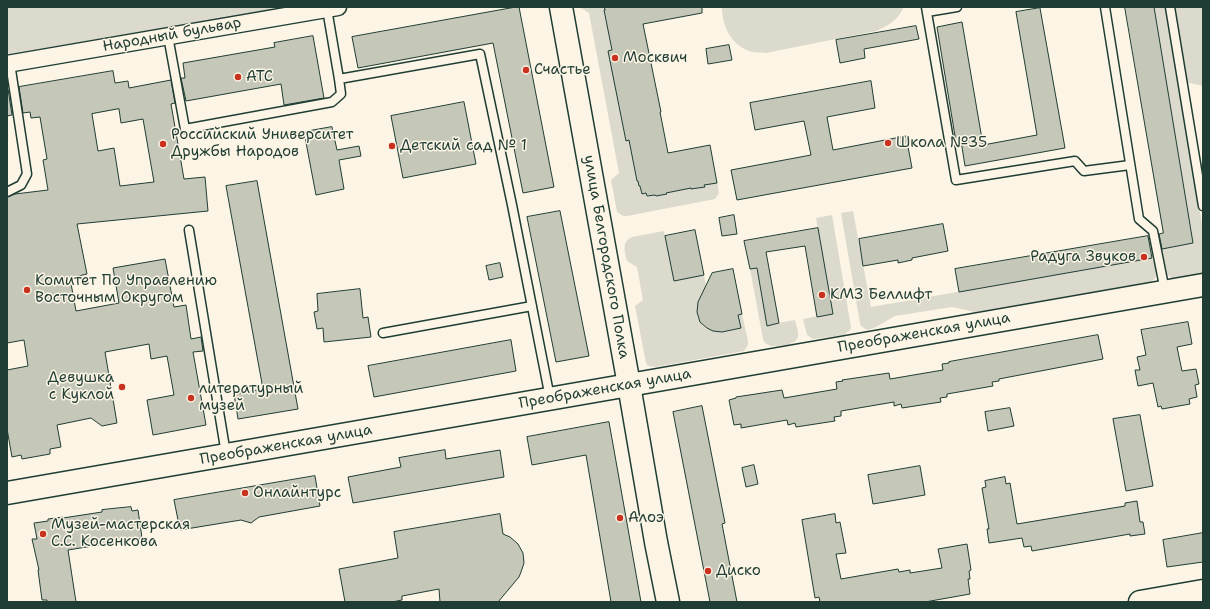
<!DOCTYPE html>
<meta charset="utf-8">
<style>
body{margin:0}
#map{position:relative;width:1210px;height:609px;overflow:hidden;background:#fcf5e5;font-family:"Shantell Sans",sans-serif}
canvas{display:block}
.frame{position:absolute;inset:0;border:8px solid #1f3d34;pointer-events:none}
</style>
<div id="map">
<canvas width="1210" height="609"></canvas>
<div class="frame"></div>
</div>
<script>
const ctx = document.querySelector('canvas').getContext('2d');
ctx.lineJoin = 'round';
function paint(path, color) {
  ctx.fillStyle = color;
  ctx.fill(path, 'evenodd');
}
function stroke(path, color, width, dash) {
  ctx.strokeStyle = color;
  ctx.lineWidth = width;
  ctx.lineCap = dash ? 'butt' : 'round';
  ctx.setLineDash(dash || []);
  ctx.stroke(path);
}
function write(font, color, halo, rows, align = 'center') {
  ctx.font = font + ' "Shantell Sans",sans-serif';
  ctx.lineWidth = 3;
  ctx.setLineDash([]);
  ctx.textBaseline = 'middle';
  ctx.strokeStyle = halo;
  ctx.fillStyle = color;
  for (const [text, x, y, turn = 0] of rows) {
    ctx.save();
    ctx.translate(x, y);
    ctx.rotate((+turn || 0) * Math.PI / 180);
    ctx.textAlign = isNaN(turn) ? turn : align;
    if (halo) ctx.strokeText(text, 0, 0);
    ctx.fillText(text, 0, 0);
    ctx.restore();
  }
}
paint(new Path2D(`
 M7 7H332L7 62Z
 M581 7H604L605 10H604L606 23 607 24 612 50 618 102 626 141H629L635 167 634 168 637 181H638L642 193H646L647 196 655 195 656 196 666 194V193L691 188 692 189 705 187 704 185 712 183V180L717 179 719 193 715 199 627 216H623L617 212 611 180 619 173 589 13 581 8Z
 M722 7H904C897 21 889 25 876 31L766 53C762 52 757 53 753 52 732 47 722 27 722 7Z
 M1154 7H1166L1203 230V273L1176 278H1172L1166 274 1161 249 1193 243Z
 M1174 7H1203V86L1186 82Z
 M853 211 871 307 1152 258C1156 268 1161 277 1150 282L975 312 952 307 895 316 874 328 867 330 861 326 860 323 841 213Z
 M832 215 851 327 850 330 844 335 813 339 807 335 803 319 833 313 816 218Z
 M664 231 674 280 704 275 707 292 700 322C714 336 723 332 740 328L738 315 742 314 748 341V345L744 351 656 367 648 366 646 363 635 306 643 300 637 267 627 261C625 252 621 242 632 237Z
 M757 268 767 325 795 320C796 325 799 332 798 337 795 346 778 346 771 346L765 343 763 339 750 269Z`), '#dcdacc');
const building = new Path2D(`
 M516 7H519L554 187 523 193 493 43 358 68 352 37Z
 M604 7H702V13L643 24 661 112H660L668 153 710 145 717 183 704 185 705 187 691 189V188L666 193 667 194 656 196 655 195 647 196 646 193 642 194 640 186H639L638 181H637L629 140 626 141 608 51 612 50 604 10H605Z
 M1125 7H1154L1193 243 1162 249 1159 234 1163 233Z
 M1040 8 1065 148 965 166 961 141 956 142 937 27 962 22 983 145 1037 135 1016 12Z
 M916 26 919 39 864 49 865 58 840 63 836 40Z
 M313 36 324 98 284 105 281 84 186 101 181 78H185L183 63 275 47 274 43Z
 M729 45 732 60 708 64 706 49Z
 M113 71 115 83 128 81 129 88 171 80 175 103 171 104 184 179 205 177 208 211 77 224 87 274 70 278 76 311 119 303 113 268 165 259 174 307 186 305 191 339 201 337 203 351 193 352 206 425 153 435 147 400 174 395 167 356 151 359 149 344 105 352 117 423 102 426 91 418 57 425 61 447 50 449V454L22 459 21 455 12 457 7 429V370L28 366 24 340 7 343V197L15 194 48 190 43 160 47 159 40 117 31 118 30 112 23 113 19 87ZM119 109 121 123 143 119 154 182 120 186 114 148 98 151 92 114Z
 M871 81 875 108 827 117 833 150 906 136 912 168 737 200 731 170 811 155 804 121 755 130 750 103Z
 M7 89H8L12 115 7 116Z
 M464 102 476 164 403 178 391 116Z
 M332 127 337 150 359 146 361 156 339 160 344 189 316 195 304 132Z
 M257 181 298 409 238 419 234 394 263 389 226 186Z
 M560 211 589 356 556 362 527 217Z
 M734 215 737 234 722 236 719 218Z
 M943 224 948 251 912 258V260L898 263V260L863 266 859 239Z
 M818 228 833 314 817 317 805 246 766 252 779 323 767 326 757 268 750 269 744 241Z
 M695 230 704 275 674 281 665 236Z
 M1148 236 1152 258 959 292 955 269Z
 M500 263 503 277 489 280 486 266Z
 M733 269 742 314 738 315 741 328 722 332 713 331 707 328 700 322 697 312 698 302 712 273Z
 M360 289 363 318 368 317 371 337 324 342 323 328 317 329 314 312 318 311 317 294Z
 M1188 322 1192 344 1177 347 1182 371 1196 369 1199 384 1195 385 1197 397 1189 399 1190 404 1162 409 1161 406 1158 407 1153 383 1138 386 1135 370H1140L1137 357 1146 355 1141 330Z
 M1098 335 1103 359 999 379V381L992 382 993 386 947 394V397L940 398 941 402 902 408 901 404 894 406V402L841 411V416L834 417 835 421 796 427 795 423 788 425 787 420 741 428V424L734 425 729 400 736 398V397L782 390 784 398 837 389 836 382 843 381 842 380 889 373 890 379 943 370 942 364 949 363V362Z
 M511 340 516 371 374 397 368 366Z
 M702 406 725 523 722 524 737 602H710L673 412Z
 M1010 408 1014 426 988 431 985 412Z
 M1140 415 1153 486 1126 491 1113 419Z
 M609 422 614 450 641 602H611L586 455 532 465 527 437Z
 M445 450 446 459 500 450 504 477 353 503 348 477 401 467 399 458Z
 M754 465 758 484 746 487 742 468Z
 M920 466 925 495 873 504 868 475Z
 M315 476 320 506 259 517 251 523 241 520 180 530 174 500Z
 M1005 477 1006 484 1010 483 1017 524 1125 506V503L1137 501 1140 522H1143L1145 534 1130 536V534L1032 551 1031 546 1024 547 1022 538 989 543 987 529H989L982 488 986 487 985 481Z
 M131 507 132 511 138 510 142 538 68 550 76 602H47V600H42L38 570H39L32 539H37L34 523 48 521V519L63 517V518L102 512V510Z
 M500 514 503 534 510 537 518 544 523 553 524 563 521 572 519 577 498 602H440L439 589 402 596V600L392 602H345L339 569 398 558 394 532Z
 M835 514 836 523 840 522 846 553 836 554 841 579 898 569 899 572 910 570V573L942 568 938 549 967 544 971 570 969 571 970 579H968L970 594 925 602H820L819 597 815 598 802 520Z
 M1203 533V562L1167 567 1163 540Z`);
paint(building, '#c5c7b9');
stroke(building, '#1f3d34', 1);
const service = new Path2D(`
 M926 7 956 180 1075 161 1084 171 1130 165
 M1105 7 1139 219 1153 231 1165 291
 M1170 7 1203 206
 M327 9 339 79 480 54 512 205 550 398
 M927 12 957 7
 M168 36 185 129 332 102 341 94 339 79
 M7 192 21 185 27 174 10 63
 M189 230 226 454
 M383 333 532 306`);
const minor = new Path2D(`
 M7 64 338 7`);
const secondary = new Path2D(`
 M561 7 629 385 1203 285
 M1140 602 1203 591`);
const primary = new Path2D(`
 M7 493 629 385 656 542 668 602`);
stroke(service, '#1f3d34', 11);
stroke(minor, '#1f3d34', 19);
stroke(secondary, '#1f3d34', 25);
stroke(primary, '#1f3d34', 25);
stroke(service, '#fcf5e5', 8);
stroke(minor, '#fcf5e5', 16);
stroke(secondary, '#fcf5e5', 22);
stroke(primary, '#fcf5e5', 22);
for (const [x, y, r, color] of [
 [615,58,4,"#c8321e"],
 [526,70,4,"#c8321e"],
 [238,77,4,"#c8321e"],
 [888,143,4,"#c8321e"],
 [163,144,4,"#c8321e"],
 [392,146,4,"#c8321e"],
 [1144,257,4,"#c8321e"],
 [27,290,4,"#c8321e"],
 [822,295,4,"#c8321e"],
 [122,387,4,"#c8321e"],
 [191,398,4,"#c8321e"],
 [245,493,4,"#c8321e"],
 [620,518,4,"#c8321e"],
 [43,534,4,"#c8321e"],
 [708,571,4,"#c8321e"]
]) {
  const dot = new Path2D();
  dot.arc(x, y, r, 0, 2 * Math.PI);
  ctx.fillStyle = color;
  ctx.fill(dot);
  stroke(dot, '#fcf5e5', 1.5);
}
write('15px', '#1f3d34', '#fcf5e5', [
 ["Народный бульвар",172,35,-10],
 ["улица Белгородского Полка",606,257,80],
 ["Преображенская улица",924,333,-10],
 ["Преображенская улица",605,389,-10],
 ["Преображенская улица",286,445,-10]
]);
write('15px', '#1f3d34', '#fcf5e5', [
 ["Москвич",623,58],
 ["Счастье",534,70],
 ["АТС",246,77],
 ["Российский Университет",171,135],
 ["Дружбы Народов",171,152],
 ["Школа №35",896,143],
 ["Детский сад № 1",400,146],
 ["Радуга Звуков",1136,257,"right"],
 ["Комитет По Управлению",35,281],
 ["Восточным Округом",35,298],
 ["КМЗ Беллифт",830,295],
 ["Девушка",114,378,"right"],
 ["с Куклой",114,395,"right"],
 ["литературный",199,389],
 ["музей",199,406],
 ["Онлайнтурс",253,493],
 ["Алоэ",628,518],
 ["Музей-мастерская",51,525],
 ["С.С. Косенкова",51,542],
 ["Диско",716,571]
], 'left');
</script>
